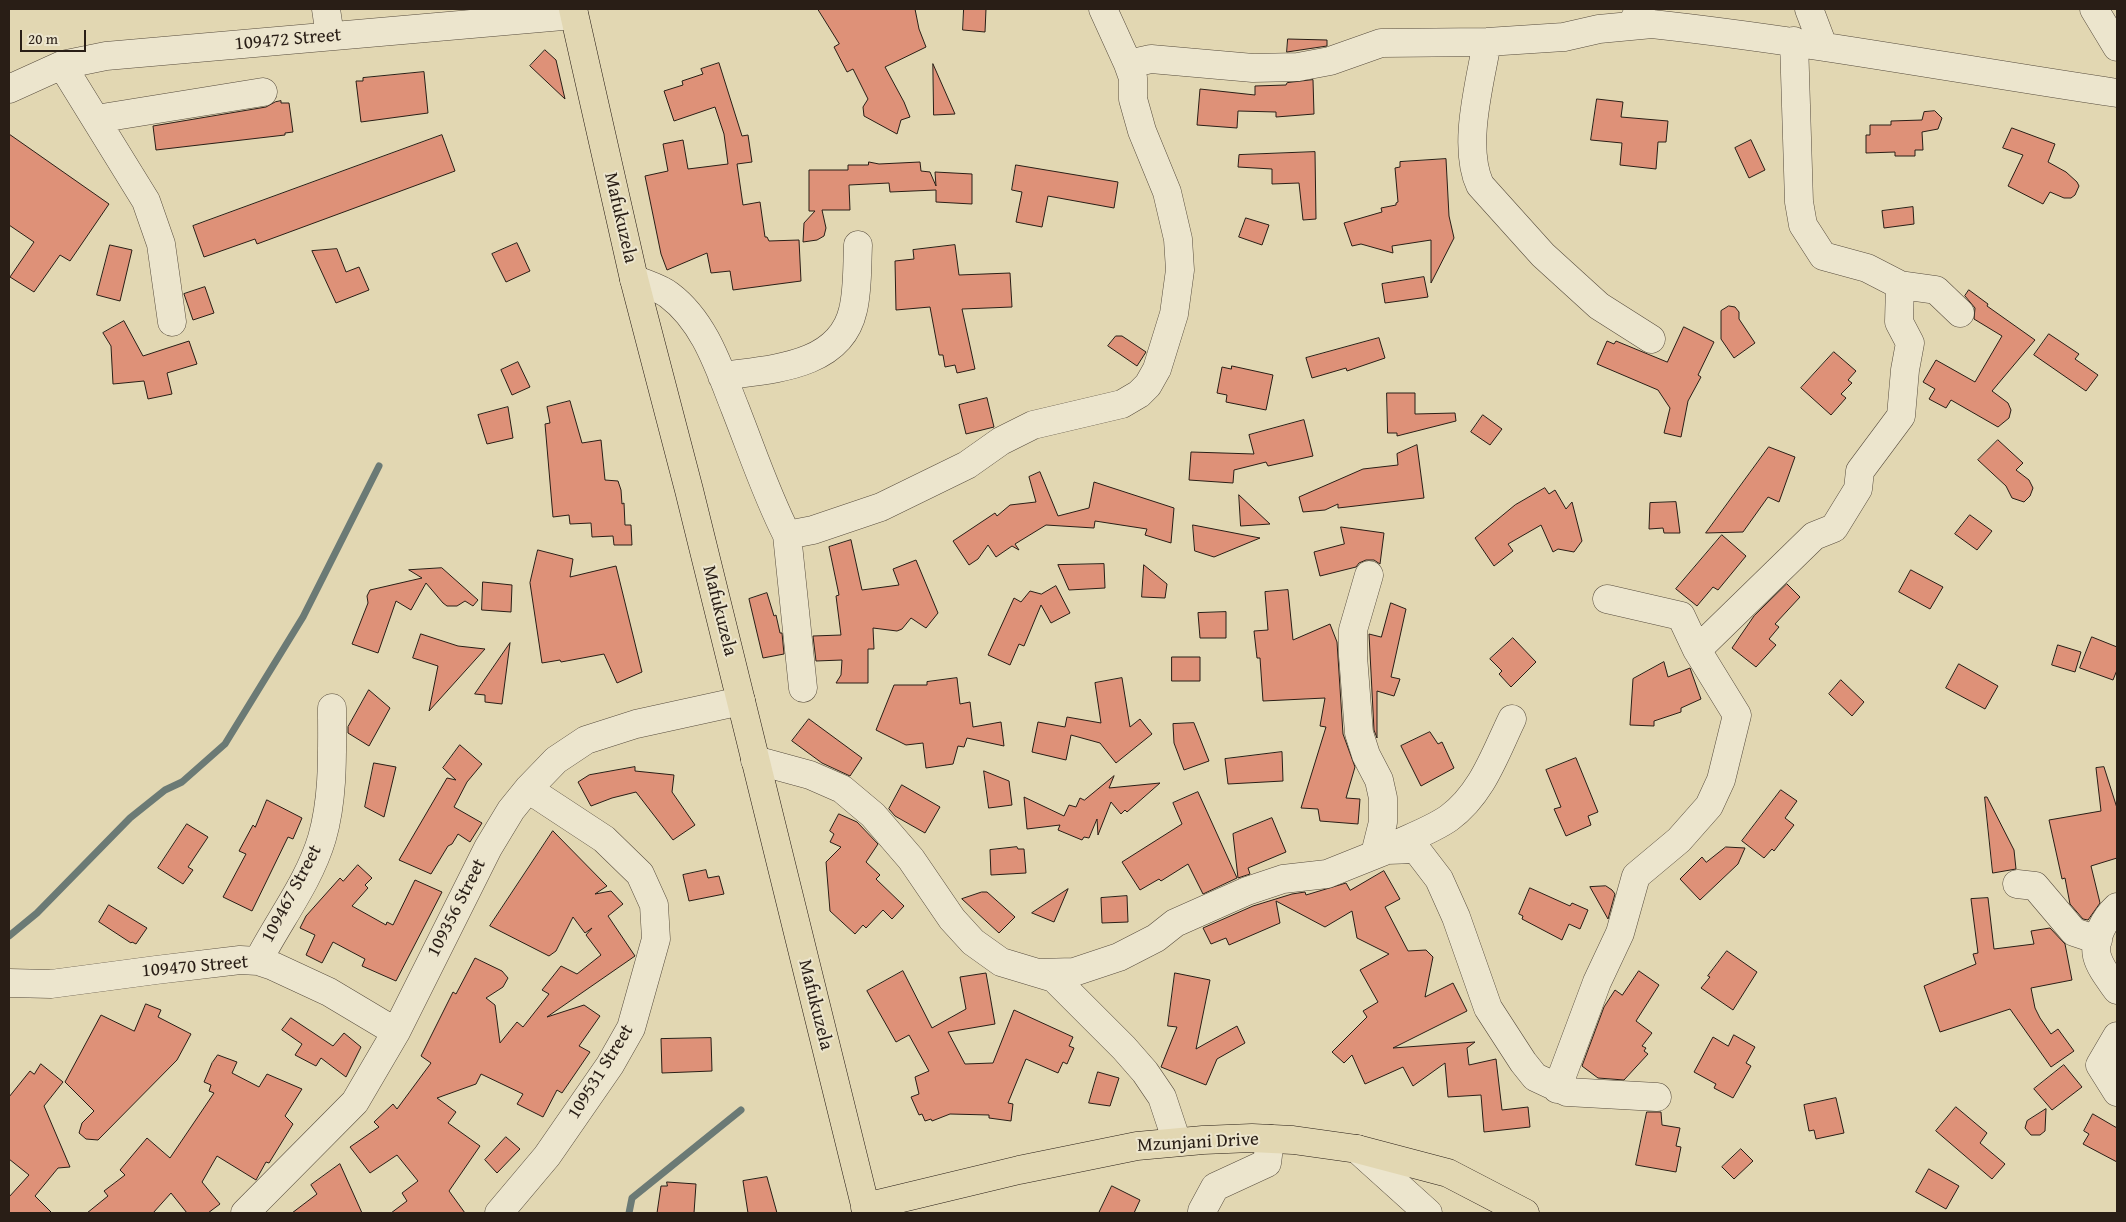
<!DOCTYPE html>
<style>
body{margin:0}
#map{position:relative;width:2126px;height:1222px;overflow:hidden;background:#e2d7b2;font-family:"Gentium Book Plus",serif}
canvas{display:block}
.frame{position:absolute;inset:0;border:10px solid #291e16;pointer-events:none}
.scale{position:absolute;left:20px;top:30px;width:66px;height:22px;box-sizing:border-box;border:2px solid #291e16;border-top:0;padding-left:6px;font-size:15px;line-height:18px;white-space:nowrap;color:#291e16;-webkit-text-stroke:4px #ece5cd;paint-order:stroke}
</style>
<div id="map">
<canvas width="2126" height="1222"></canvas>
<div class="frame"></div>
<div class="scale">20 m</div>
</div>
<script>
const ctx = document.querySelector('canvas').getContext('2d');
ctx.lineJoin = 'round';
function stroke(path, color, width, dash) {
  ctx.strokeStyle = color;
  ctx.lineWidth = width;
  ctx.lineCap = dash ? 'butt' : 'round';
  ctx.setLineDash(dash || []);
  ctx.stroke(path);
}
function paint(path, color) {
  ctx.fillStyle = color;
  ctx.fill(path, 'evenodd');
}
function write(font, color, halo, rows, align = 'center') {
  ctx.font = font + ' "Gentium Book Plus",serif';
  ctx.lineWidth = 4;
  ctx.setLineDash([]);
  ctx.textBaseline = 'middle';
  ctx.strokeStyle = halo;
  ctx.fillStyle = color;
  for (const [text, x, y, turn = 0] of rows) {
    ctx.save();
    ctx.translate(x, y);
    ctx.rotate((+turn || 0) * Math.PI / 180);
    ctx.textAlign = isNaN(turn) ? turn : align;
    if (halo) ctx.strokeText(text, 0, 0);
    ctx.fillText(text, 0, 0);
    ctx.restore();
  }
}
stroke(new Path2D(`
 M9 936 37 913 130 818 165 790 182 782 225 744 303 617 379 466
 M629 1213 632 1198 741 1110`), '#6b7a75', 7);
const building = new Path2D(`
 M818 9H915L919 29 926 47 885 67 904 102 910 117 901 120 897 134 864 116 863 107 868 99 853 69 847 72 834 47 839 44Z
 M964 9H986L985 32 963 30Z
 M1288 39 1327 40V46L1287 52Z
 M545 50 556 60 565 99 530 66Z
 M719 63 742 136 748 135 752 162 737 164 743 205 760 202 765 237H767L769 241 799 240 801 281 733 290 730 271 711 273 707 253 667 270 661 254 645 176 668 171 663 144 683 140 688 169 728 164 724 134 715 107 674 121 664 91 683 85 682 81 703 74 701 69Z
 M933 64 955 114 934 115Z
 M424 72 428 113 361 122 356 81H363V78Z
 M1313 80 1314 114 1276 117V112L1238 111 1237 128 1197 125 1200 89 1255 95V86L1286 85 1287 83Z
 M1597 99 1623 102 1621 117 1668 121 1666 142H1658L1656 169 1620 165 1622 143 1591 140Z
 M281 101V103H289L293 132 285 133V135L156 150 153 126 266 107 275 102Z
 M1935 111 1942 118 1938 129 1922 132 1923 150H1915V156H1895V152L1866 153V135H1870V125H1891V121L1922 120 1924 112Z
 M2012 128 2055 144 2048 162 2066 172 2077 182 2079 186 2075 195 2071 198H2064L2050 192 2043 204 2008 186 2023 155 2003 148Z
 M9 134 109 204 70 261 60 255 34 292 10 277 34 242 9 225Z
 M442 135 455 171 257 244 255 239 204 257 193 226Z
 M1751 140 1765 170 1749 178 1735 148Z
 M1315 152 1316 219 1303 220 1299 183 1272 184V169L1238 167 1239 155Z
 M1446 159 1449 216 1454 238 1431 283V240L1392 246 1393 253 1361 244 1352 246 1344 223 1382 212 1381 208 1396 205V203L1398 202 1395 168 1400 167V162Z
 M869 162 879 164 920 162 921 171 930 172 936 186 935 172 972 174V204L936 202V190L890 192 889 183 849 185 850 210H822L826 228 824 236 817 240 803 242 804 223 815 211H809V170H848V165H868Z
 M1016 165 1118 182 1114 208 1048 196 1042 227 1016 222 1022 192 1012 190Z
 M1913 207 1914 224 1884 228 1882 211Z
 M1246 218 1269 225 1262 245 1239 237Z
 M517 243 530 271 506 282 492 254Z
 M110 245 132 250 120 301 97 295Z
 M955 245 959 275 1010 273 1012 307 962 309 975 369 957 373 955 365 945 367 943 355H939L930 307 896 310 895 261 914 259 913 250Z
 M337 249 346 272 359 267 369 290 336 303 312 251Z
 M1424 277 1428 297 1385 303 1382 284Z
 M205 287 214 313 193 320 184 294Z
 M1969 290 1988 304 1987 306 2035 340 1992 391 2008 403 2011 410 2009 418 1998 427 1951 400 1946 408 1929 399 1935 389 1923 382 1936 360 1975 382 2002 336 1974 319 1975 308 1965 296Z
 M1729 306 1735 307 1739 312V319L1755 343 1734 358 1721 339V311Z
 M124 321 143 356 189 341 197 364 167 373 172 394 148 399 144 381 113 384 111 346 103 333Z
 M1684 327 1714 342 1698 375 1701 377 1688 401 1681 437 1664 433 1670 408 1658 390 1597 364 1607 341 1614 344 1616 341 1667 362Z
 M2049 334 2079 354 2075 359 2098 375 2086 391 2034 355Z
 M1116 336H1122L1146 352 1137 366 1108 346Z
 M1379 338 1385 358 1347 371 1346 368 1312 378 1306 358Z
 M1834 352 1856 371 1848 380 1852 383 1841 394 1846 398 1831 415 1801 388Z
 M518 362 530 387 512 395 501 370Z
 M1232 366 1273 375 1266 410 1226 402 1227 395 1217 393 1222 367 1231 369Z
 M1387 393H1415V414L1455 413 1456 421 1397 436V433H1388Z
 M987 398 994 427 966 434 959 405Z
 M570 401 582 443 601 440 605 480 618 481 621 490 622 504 624 503 625 525H631L632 545H614L613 536 592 537 591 523 570 524 569 515 553 517 545 424 550 423 547 407Z
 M508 407 513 438 487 444 478 415Z
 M1483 415 1502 429 1490 445 1471 432Z
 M1304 420 1313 456 1268 466 1266 462 1234 470 1233 483 1189 480 1191 452 1254 454 1249 435Z
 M1998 440 2023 463 2016 470 2029 480 2033 488 2030 496 2024 502 2012 498 2006 486 1978 460Z
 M1417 445 1424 498 1338 508V504L1325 510 1303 512 1299 497 1363 469 1398 465 1397 454Z
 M1769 447 1795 457 1779 502 1768 497 1743 532 1706 533Z
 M1040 472 1058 516 1089 508 1094 482 1174 508 1171 543 1145 535 1147 529 1095 521 1094 528 1046 525 1015 544 1019 550 1012 546 996 557 988 545 978 559 969 565 953 541 995 513 997 516 1010 505 1036 502 1029 477Z
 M1545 488 1549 494 1555 490 1566 509 1572 502 1582 541 1574 552 1558 549 1553 552 1541 525 1508 544 1513 551 1494 566 1475 538 1515 505Z
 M1239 495 1270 524 1241 526Z
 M1676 502 1680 533H1664L1663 528 1649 529 1650 503Z
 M1970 515 1992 531 1977 550 1955 534Z
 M1193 525 1260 538 1214 557 1195 551Z
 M1341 527 1384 533 1380 564 1374 560H1366L1359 563 1356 567 1320 576 1314 552 1344 544Z
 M1722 535 1746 556 1718 590 1713 587 1697 606 1676 589Z
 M851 540 862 590 899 585 893 569 916 560 938 613 926 628 911 618 902 629 897 631 873 628 874 649H868V683H836L841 675 842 660 816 661 813 636 841 635 836 596 839 595 829 547Z
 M538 550 573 559 570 577 616 566 642 672 617 683 604 654 561 662 560 660 542 663 530 583Z
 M1104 564 1105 588 1069 590 1058 565Z
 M1144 565 1167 584 1165 598 1142 597Z
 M442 568 478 600 473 606 465 601 457 606H447L443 603 426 583 411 610 396 601 378 653 352 644 368 603 367 596 370 590 422 578 409 570Z
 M1911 570 1943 587 1930 609 1899 592Z
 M483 582 512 585 511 612 482 610Z
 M1787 584 1800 597 1775 624 1779 627 1769 639 1776 645 1756 667 1732 648 1754 616Z
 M1056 586 1070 613 1051 623 1041 605 1024 646 1019 644 1010 665 988 655 1014 598 1021 602 1030 591 1041 594Z
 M1288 590 1293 640 1330 624 1337 642 1343 734 1355 767 1346 798 1360 799 1358 824 1320 821 1318 809 1301 808 1326 727 1320 726 1325 698 1263 701 1260 658H1257L1254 631 1268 630 1265 592Z
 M767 593 774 616 776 615 780 633H782L784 654 763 658 749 599Z
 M1391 603 1406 609 1391 677 1400 679 1394 696 1377 691V738L1374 730 1369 634 1381 637Z
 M1226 612V638H1200L1198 613Z
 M421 634 458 646 485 649 429 711 438 666 413 658Z
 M2092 637 2117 647V670L2113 680 2080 668Z
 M1513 638 1536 662 1511 687 1499 674 1502 671 1490 659Z
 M510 643 502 704 485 702V695L475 694Z
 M2058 645 2081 652 2075 672 2052 665Z
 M1172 657H1200V681H1172Z
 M1664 662 1668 677 1690 668 1701 699 1681 708V712L1654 721V726L1630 725 1633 679Z
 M1959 664 1998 686 1985 709 1946 688Z
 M957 678 960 704 970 702 973 727 1001 722 1004 746 967 738 964 747 958 746 953 764 926 768 923 743 906 745 876 730 894 685H927V682Z
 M1122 678 1130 727 1140 719 1152 734 1116 763 1100 743 1071 735 1066 760 1032 752 1038 722 1065 727 1067 717 1101 723 1095 683Z
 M1841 680 1864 702 1852 716 1829 694Z
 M369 690 390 708 369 746 348 733V727Z
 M809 719 862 758 850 776 822 763 792 741Z
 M1194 723 1209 761 1184 770 1174 743 1173 724Z
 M1430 732 1438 744 1442 742 1454 768 1421 786 1401 746Z
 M460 745 482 764 467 782 454 807 482 823 470 842 458 834 452 844 448 846 431 874 399 860 447 778 456 780 443 768Z
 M1282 752 1283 781 1228 784 1225 759Z
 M1576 758 1598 812 1588 816 1591 825 1566 836 1554 809 1561 807 1546 770Z
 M374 763 396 767 384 817 365 807Z
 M635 767V771L674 775 672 792 695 825 673 840 636 792 612 798 591 806 578 782 589 775Z
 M2104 767 2117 808V858L2091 866 2100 903 2088 920 2083 919 2070 904 2065 878 2062 879 2049 820 2101 811 2096 768Z
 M984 771 1009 781 1012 805 989 808Z
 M1114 776 1109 788 1160 783 1127 812 1125 810 1121 814 1111 802 1098 835 1097 819 1089 838 1084 837 1082 840 1058 830 1060 825 1027 829 1024 797 1064 816 1069 805 1076 807 1080 798 1084 800Z
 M902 785 940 807 925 833 895 816 889 809Z
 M1781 790 1797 801 1785 818 1794 825 1774 851 1772 849 1764 858 1742 841Z
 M1198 792 1237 878 1203 894 1188 864 1161 881 1159 879 1140 890 1122 862 1182 824 1173 803Z
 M1985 797H1987L2014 850 2016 869 1993 873Z
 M267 800 302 818 293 839 288 837 252 911 223 897 246 854 239 851 253 825 255 827Z
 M839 814 857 822 878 844 866 862 880 875 876 879 904 906 892 919 883 910 866 928 863 925 855 934 830 911 826 862 841 847 830 842 834 834 830 831Z
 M1272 818 1286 852 1248 868 1250 874 1238 878 1233 834Z
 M187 824 208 837 188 867 193 870 183 884 158 868Z
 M553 831 607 886 595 894 611 891 623 904 608 916 635 956 547 1017 584 1005 600 1016 579 1046 590 1052 562 1093 557 1090 543 1117 517 1104 523 1094 481 1074 476 1084 437 1098 456 1112 448 1123 480 1146 449 1191 465 1213H391L407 1201 402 1193 418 1181 397 1155 370 1173 350 1147 379 1127 374 1122 393 1104 397 1109 431 1063 421 1056 453 992 456 994 475 958 502 971 508 978 503 987 486 998 495 1005 500 1043 517 1022 523 1027 549 994 542 990 561 966 577 974 601 955 586 935 592 928 585 933 573 917 556 951 549 956 490 926Z
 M1017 847 1018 849H1024L1026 873 991 875 990 850Z
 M1726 847 1745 848 1738 864 1700 900 1680 879 1702 857 1706 862Z
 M358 865 372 878 365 885 368 888 352 906 386 925 387 922 393 925 415 880 442 892 396 981 362 966 365 959 333 942 322 963 306 955 315 935 300 928 306 916 340 878 343 881Z
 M706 870 708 878 719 876 724 894 689 901 683 875Z
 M1384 871 1400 899 1385 907 1408 951 1426 950 1433 957 1425 997 1453 983 1467 1011 1393 1048 1475 1042 1467 1048 1469 1065 1496 1059 1502 1110 1528 1107 1530 1127 1484 1132 1481 1095 1448 1097 1445 1063 1413 1086 1403 1067 1365 1084 1352 1055 1344 1063 1332 1052 1367 1017 1363 1011 1378 1002 1360 970 1389 954 1357 938 1352 911 1325 927 1276 901 1280 923 1229 945 1226 938 1211 944 1203 928 1253 906 1292 894 1305 892 1306 895 1346 883 1350 890Z
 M1606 886 1612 890 1615 894 1608 919 1590 887Z
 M1530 888 1570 906 1572 903 1588 910 1580 929 1569 924 1562 940 1522 919 1523 916 1519 914Z
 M1068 889 1054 922 1032 913Z
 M982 892H987L1015 917 999 933 962 899Z
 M1127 896 1128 922 1102 923 1101 898Z
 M1988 898 1994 949 2034 944 2031 931 2050 928 2065 944 2072 980 2031 988 2035 1008 2040 1018 2051 1034 2058 1029 2074 1051 2051 1067 2010 1009 1940 1032 1924 986 1976 964 1973 954 1978 953 1971 899Z
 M109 905 147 928 136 944 132 942 131 943 99 922Z
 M1727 951 1757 972 1733 1010 1701 988 1710 977 1708 976Z
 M903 971 932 1028 966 1009 960 977 986 973 995 1024 948 1032 965 1064 993 1063 1014 1010 1073 1037 1069 1046 1074 1048 1067 1064 1063 1062 1058 1073 1026 1059 1008 1103 1013 1104 1011 1121 989 1118V1115L950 1114 932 1121 931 1119 925 1121 922 1114 919 1115 911 1097 919 1094 915 1077 929 1071 909 1035 896 1042 867 991Z
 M1639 971 1659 985 1636 1021 1652 1033 1642 1046 1646 1048 1644 1051 1648 1054 1624 1080 1598 1078 1582 1066 1604 1007 1615 990 1622 995Z
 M1175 973 1210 980 1196 1049 1237 1026 1245 1043 1217 1059 1206 1085 1161 1067 1177 1027 1168 1026Z
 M146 1004 161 1010 158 1017 191 1034 177 1060 98 1140 86 1139 79 1133 82 1123 94 1111 65 1082 101 1015 134 1031Z
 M291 1018 333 1046 344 1033 361 1047 346 1077 321 1058 316 1066 295 1055 302 1044 282 1030Z
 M1734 1035 1755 1047 1746 1063 1751 1066 1733 1098 1714 1088 1716 1084 1694 1072 1713 1037 1728 1046Z
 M711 1038 712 1071 662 1073 661 1039Z
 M218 1055 237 1062 232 1073 259 1087 267 1074 302 1089 285 1116 293 1124 269 1163 266 1162 256 1180 217 1156 202 1182 220 1204 208 1213H187L171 1193 153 1213H87L108 1196 104 1191 125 1175 120 1170 147 1138 170 1158 214 1093 209 1091 211 1085 204 1082 212 1063Z
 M41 1064 63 1082 44 1106 70 1167 58 1168 35 1196 52 1213H9V1197L29 1175 9 1159V1097L30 1071 34 1074Z
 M2064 1065 2082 1087 2052 1110 2034 1089Z
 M1098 1072 1119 1078 1110 1106 1089 1103Z
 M1836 1098 1844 1133 1816 1139 1814 1130 1809 1131 1804 1105Z
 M1956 1107 1987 1133 1980 1143 2005 1164 1992 1179 1936 1131Z
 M2046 1109 2045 1131 2040 1135H2031L2025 1128 2027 1121Z
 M1647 1112H1661L1662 1125 1680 1128 1676 1146 1681 1147 1676 1172 1636 1165Z
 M2093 1114 2117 1128V1162L2083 1144 2089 1134 2084 1131Z
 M506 1137 520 1149 497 1173 485 1160Z
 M1741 1149 1753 1161 1734 1179 1722 1167Z
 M340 1164 362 1213H292L317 1194 311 1185Z
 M1929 1169 1959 1186 1946 1209 1916 1192Z
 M767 1177 777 1213H748L743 1181Z
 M667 1182 696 1184 694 1213H657L661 1186H667Z
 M1112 1186 1140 1200 1134 1213H1099Z`);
paint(building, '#de9178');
stroke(building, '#291e16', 1);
const minor = new Path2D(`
 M326 9 330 36
 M1103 9 1128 64
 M1809 9 1823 46
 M2094 9 2117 47
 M1635 18 1652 24C1808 41 1962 70 2117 93
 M1794 41 1799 202 1803 225 1823 256 1867 268 1900 285 1936 290 1960 313
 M1487 42C1480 83 1462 146 1480 185L1543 255 1599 306 1651 339
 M62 65 146 201 161 244 172 322
 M9 89 62 65 106 56 574 15
 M96 119 263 92
 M634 279C645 284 660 288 669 295 705 322 719 368 735 408 752 451 766 494 787 535L813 530 881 507 967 465 1001 441 1033 425 1122 404 1139 394 1148 385 1157 369 1174 314 1180 270 1178 239 1167 192 1142 131 1133 99V78L1128 64 1151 59 1253 68 1298 67 1330 61 1381 43 1487 42 1564 37 1599 29 1652 24
 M722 376C769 369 840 368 853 310 858 290 857 266 858 245
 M787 535 803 688
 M1369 575 1353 630V656L1359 733 1366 755 1379 780 1383 798V822L1375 854
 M1697 650 1814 536 1834 528 1858 489 1860 471 1901 416 1905 370 1910 343 1899 322 1900 285
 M755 760 810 775 842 789 873 815 911 859 952 919 973 942 1001 962 1054 978 1124 1048 1145 1072 1162 1097 1177 1142
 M1390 847C1409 838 1432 830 1449 818 1482 794 1495 754 1512 719
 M2017 884 2035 886 2074 932 2098 940
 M2117 907C2105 918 2093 939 2097 956 2100 968 2110 980 2117 990
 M258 961C279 920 309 882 322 838 334 796 332 751 332 708
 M1038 973 1074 972 1119 957 1156 938 1175 923 1247 891 1283 879 1327 874 1387 850 1416 849 1439 879 1456 917 1488 1008 1523 1062 1535 1077 1567 1092 1657 1097
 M9 983 51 984 156 970 240 960 258 961 273 966 329 992 396 1032
 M2117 1036 2100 1065 2117 1092
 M1557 1089 1597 982 1620 933 1636 876 1679 840 1709 806 1721 780 1737 715 1697 650 1681 616 1607 599
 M1357 1149 1428 1213
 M1202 1211 1215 1187 1267 1163 1270 1139
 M245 1213 355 1102 396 1032 488 848 511 810 528 789 556 760 586 740 636 724 741 701
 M499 1213 547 1156 610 1065 631 1028 656 939 654 905 640 874 604 839 528 789`);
const major = new Path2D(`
 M573 9 634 279 689 490 867 1213
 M865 1207 1019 1170 1137 1146 1203 1140 1252 1138 1293 1140 1357 1149 1448 1173 1525 1213`);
stroke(minor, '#574c3d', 29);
stroke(major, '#291e16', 29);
stroke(minor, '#ece5cd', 28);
stroke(major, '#e2d7b2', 28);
write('19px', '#291e16', '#ece5cd', [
 ["109472 Street",288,40,-5],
 ["Mafukuzela",620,218,77],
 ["Mafukuzela",719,611,76],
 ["109467 Street",292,894,-62],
 ["109356 Street",457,908,-63],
 ["109470 Street",195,967,-5],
 ["Mafukuzela",815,1005,76],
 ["109531 Street",601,1072,-58],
 ["Mzunjani Drive",1198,1143,-3]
]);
</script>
